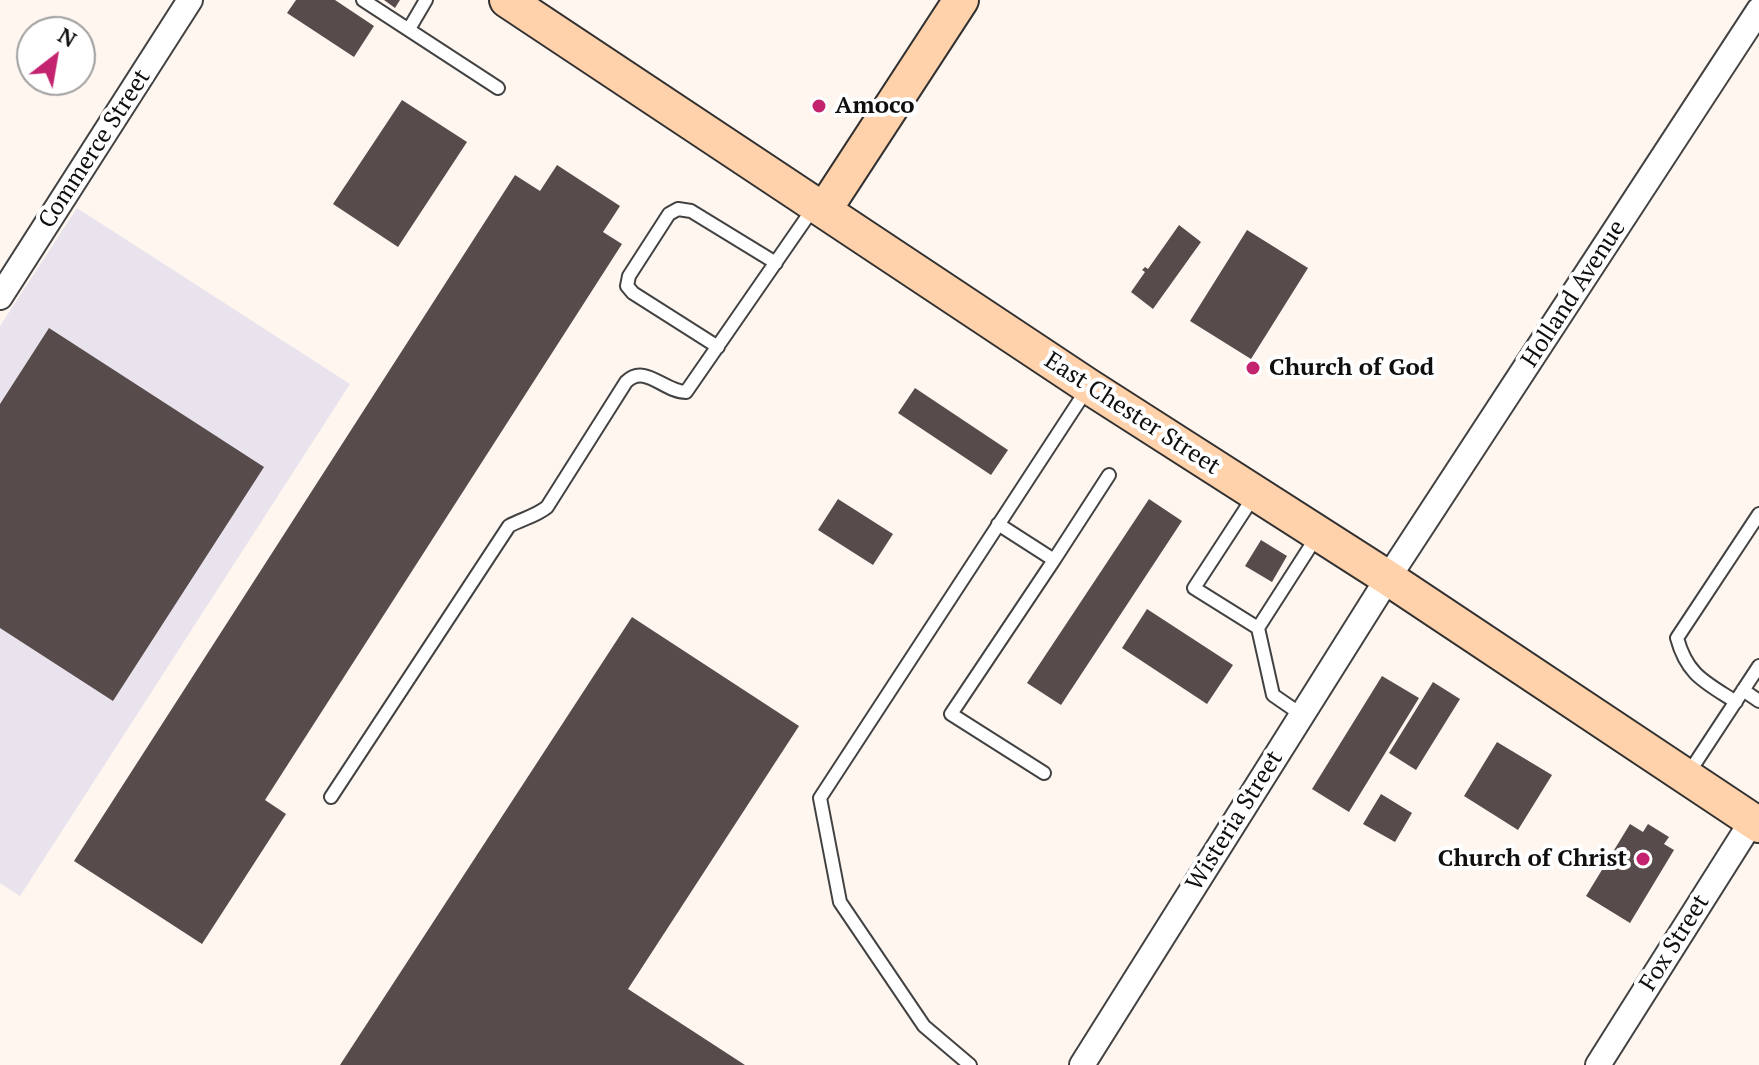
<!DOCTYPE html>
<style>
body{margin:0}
#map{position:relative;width:1759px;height:1065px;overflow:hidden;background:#fff6f0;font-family:"PT Serif",serif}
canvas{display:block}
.north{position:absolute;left:16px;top:16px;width:80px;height:80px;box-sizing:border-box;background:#fff;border:2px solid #9f9f9f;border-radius:50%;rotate:31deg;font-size:22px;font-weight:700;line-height:32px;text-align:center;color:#0f0f0f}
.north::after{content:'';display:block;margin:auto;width:28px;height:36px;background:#c3236f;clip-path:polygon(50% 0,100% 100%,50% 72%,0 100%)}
</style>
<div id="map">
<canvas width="1759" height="1065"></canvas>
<div class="north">N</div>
</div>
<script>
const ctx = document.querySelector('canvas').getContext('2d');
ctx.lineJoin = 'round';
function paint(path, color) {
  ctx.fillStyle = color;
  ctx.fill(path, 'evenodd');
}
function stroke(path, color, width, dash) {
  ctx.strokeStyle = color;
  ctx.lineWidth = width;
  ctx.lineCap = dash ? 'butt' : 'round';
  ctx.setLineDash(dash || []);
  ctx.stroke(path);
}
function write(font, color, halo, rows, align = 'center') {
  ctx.font = font + ' "PT Serif",serif';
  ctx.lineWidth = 8;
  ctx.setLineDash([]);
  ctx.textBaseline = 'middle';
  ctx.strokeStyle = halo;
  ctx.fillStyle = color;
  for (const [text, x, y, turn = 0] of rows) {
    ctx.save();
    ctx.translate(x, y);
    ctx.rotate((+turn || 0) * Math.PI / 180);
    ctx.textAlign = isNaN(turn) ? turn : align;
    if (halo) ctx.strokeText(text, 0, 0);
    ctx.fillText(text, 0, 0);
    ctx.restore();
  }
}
paint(new Path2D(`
 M77 208 350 384 20 896 0 883V326Z`), '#e8e3ed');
paint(new Path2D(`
 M296 0H335L374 26 354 57 287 13Z
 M384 0H400L395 8Z
 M402 100 467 142 398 247 333 204Z
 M557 165 620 206 603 232 622 244 265 800 286 814 202 944 74 861 515 175 540 191Z
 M1179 225 1201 242 1153 309 1131 292 1145 272 1142 270 1145 267 1148 269Z
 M1247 230 1308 268 1251 359 1190 321Z
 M49 328 264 467 113 701 0 628V404Z
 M915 388 1008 450 991 475 898 413Z
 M838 499 893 534 873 565 818 530Z
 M1149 499 1182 521 1061 705 1027 683Z
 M1261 540 1287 556 1272 582 1245 566Z
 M1147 609 1233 665 1207 704 1122 648Z
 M632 617 799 726 628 989 745 1065H340Z
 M1382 676 1419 698 1349 812 1312 789Z
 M1433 682 1460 699 1416 770 1389 753Z
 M1497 742 1552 775 1518 830 1464 796Z
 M1381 794 1412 813 1395 842 1363 824Z
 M1630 824 1643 832 1648 824 1669 837 1664 844 1674 850 1630 923 1586 896Z`), '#584b4b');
const lane = new Path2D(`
 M363 0 498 88
 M409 29 426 0
 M718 347 633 293 627 286 629 276 669 214 678 209 691 211 776 263
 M1254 496 1194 588 1258 628 1273 695 1302 715
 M998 524 1054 560 1109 475
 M1258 628 1317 536
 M1743 690 1759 701
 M1736 702C1705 682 1687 675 1677 638L1759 514
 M1044 773 951 714 1054 560
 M1688 774 1759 666
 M331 797 509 526C522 519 536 516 547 507L626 382C645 363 664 392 686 392L814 207
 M970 1065 924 1026 840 902 820 798 1087 389`);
const street = new Path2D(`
 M0 297 190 0
 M1082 1065 1388 578 1759 10
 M1598 1065 1752 821`);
const secondary = new Path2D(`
 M507 0 1088 386 1388 578 1759 825
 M824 210 961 0`);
stroke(lane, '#424242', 16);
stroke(street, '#424242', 28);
stroke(secondary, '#313131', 38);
stroke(lane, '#fff', 12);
stroke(street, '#fff', 24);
stroke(secondary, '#ffd2ab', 34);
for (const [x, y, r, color] of [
 [819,106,8,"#c3236f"],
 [1253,368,8,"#c3236f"],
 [1643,859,8,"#c3236f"]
]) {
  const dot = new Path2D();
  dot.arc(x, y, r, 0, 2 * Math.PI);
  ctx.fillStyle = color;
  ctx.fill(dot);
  stroke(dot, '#fff', 3);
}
write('bold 24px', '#0f0f0f', '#fff', [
 ["Amoco",835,106],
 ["Church of God",1269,368],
 ["Church of Christ",1627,859,"right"]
], 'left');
write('24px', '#0f0f0f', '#fff', [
 ["Commerce Street",95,149,-57],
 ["Holland Avenue",1574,294,-57],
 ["East Chester Street",1132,414,33],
 ["Wisteria Street",1235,821,-58],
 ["Fox Street",1675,943,-58]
]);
</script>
